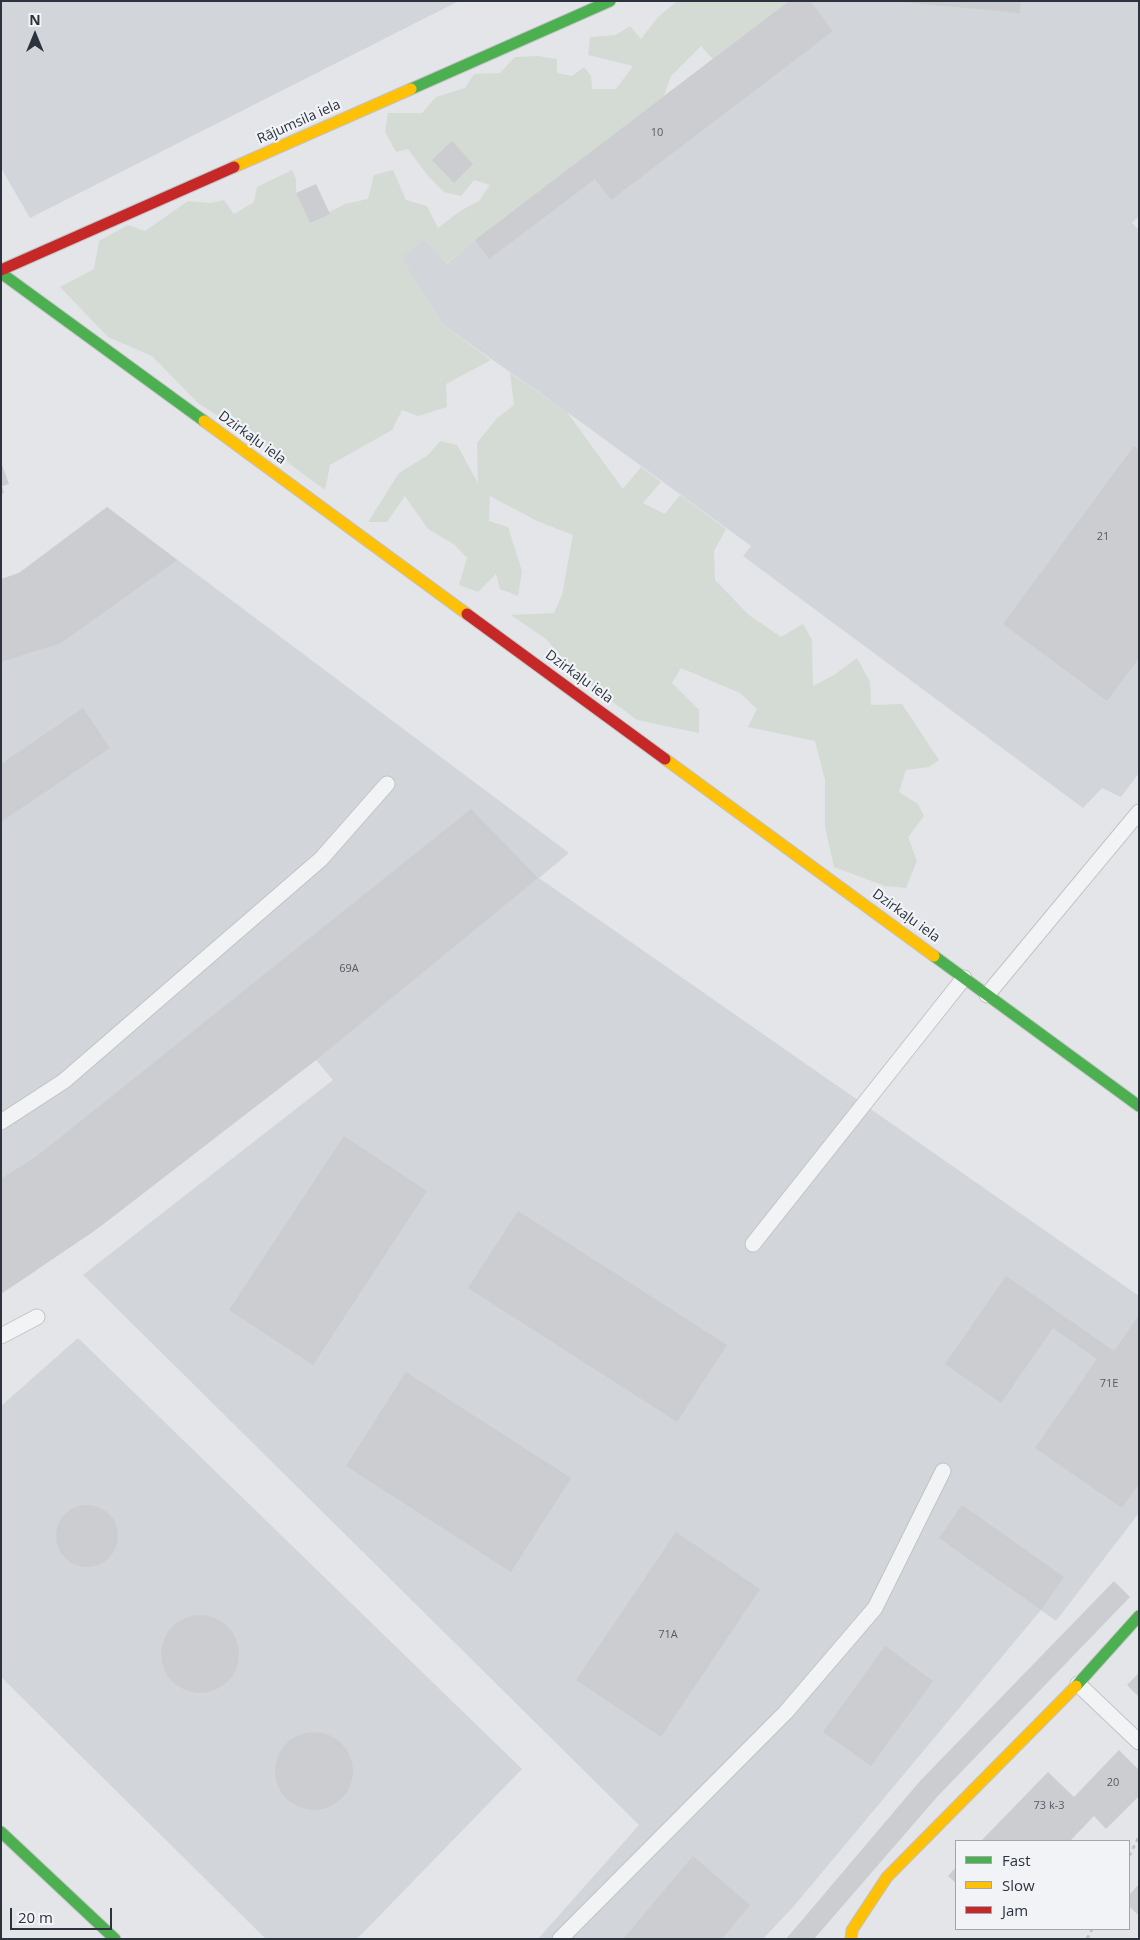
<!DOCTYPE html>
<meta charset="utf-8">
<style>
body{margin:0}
#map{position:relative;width:1140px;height:1940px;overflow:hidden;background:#e3e5e8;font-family:"Open Sans",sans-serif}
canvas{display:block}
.frame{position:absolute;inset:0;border:2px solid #2c333f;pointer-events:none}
.legend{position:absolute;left:955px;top:1840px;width:175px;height:90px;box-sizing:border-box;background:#f1f3f6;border:1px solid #a2a6ad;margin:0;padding:6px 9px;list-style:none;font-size:15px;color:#2c333f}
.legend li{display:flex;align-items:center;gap:10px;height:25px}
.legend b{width:25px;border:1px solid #a2a6ad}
.north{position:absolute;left:10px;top:10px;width:50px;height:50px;-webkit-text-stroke:4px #f1f3f6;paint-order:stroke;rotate:0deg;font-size:14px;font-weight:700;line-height:20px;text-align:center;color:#2c333f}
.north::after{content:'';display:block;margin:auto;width:18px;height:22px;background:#2c333f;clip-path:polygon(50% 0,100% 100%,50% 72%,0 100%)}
.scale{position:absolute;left:10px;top:1908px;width:102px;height:22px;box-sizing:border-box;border:2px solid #2c333f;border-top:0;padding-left:6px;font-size:15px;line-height:18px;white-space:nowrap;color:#2c333f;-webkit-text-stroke:4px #f1f3f6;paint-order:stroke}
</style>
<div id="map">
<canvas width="1140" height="1940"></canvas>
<div class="frame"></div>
<ul class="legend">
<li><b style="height:6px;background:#4caf50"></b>Fast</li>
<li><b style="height:6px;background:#ffc107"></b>Slow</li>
<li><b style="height:6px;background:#c62828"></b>Jam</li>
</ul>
<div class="north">N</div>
<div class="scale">20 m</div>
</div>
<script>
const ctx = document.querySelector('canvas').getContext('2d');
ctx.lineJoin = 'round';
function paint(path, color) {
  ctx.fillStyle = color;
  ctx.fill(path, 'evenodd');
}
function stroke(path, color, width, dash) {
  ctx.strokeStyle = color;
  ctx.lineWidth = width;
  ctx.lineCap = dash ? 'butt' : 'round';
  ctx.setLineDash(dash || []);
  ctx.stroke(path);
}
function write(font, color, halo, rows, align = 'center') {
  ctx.font = font + ' "Open Sans",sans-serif';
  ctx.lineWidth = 4.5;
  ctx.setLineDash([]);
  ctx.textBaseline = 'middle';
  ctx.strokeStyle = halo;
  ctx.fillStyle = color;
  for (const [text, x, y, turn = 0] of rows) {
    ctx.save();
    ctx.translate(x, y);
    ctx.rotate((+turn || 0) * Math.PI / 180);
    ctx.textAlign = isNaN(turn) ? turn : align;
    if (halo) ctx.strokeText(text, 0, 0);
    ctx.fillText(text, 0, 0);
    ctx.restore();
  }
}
paint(new Path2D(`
 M1 1H459L30 218 1 168Z
 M789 1H1139V216L1132 223 1139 230V773L1121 797 1102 788 1083 808 743 556 751 546 567 412 443 325 401 258 424 239 447 264 475 240Z
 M107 507 569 853 539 878 1139 1296V1513L1056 1621 1041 1610 794 1906 763 1939H538L639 1825 83 1275 333 1080 316 1060 97 1229 1 1294V579L19 573Z
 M78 1338 522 1769 357 1939H266L1 1677V1406Z`), '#d2d5da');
paint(new Path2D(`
 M677 1H789L713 59 701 46 671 76 664 96 446 264 424 239 402 258 443 325 491 360 446 384 447 407 418 416 402 410 392 430 330 465 325 490 267 447 199 404 152 356 108 337 60 287 94 269 99 241 128 225 145 231 188 201 210 203 224 200 234 214 254 202 257 187 292 170 296 179V193L310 222 345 204 368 199 374 175 393 170 406 200 427 206 438 228 460 211 479 201 490 185 474 180 461 196 444 192 428 176 408 149 396 152 385 132 388 113H422L436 97 465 88 474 74 500 73 515 57 537 56 557 59V73L572 76 584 67 591 76 592 89H616L633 66 588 55 590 37 616 35 630 26 641 39 658 17Z
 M510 373 567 412 623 489 641 467 661 482 643 503 665 514 680 495 726 529 714 551 715 580 749 615 781 637 803 624 812 640 813 686 834 675 857 658 870 682 871 705 902 704 939 760 929 767 906 770 899 792 918 804 924 816 908 837 917 861 906 888 885 886 834 867 825 827V780L815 741 748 727 757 709 740 693 681 668 672 683 699 710V733L637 720 578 676 546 639 511 615 554 613 562 595 573 535 537 521 490 496 489 521 508 527 522 571 518 596 500 589 496 574 478 592 459 585 467 558 455 545 428 529 405 496 387 522H368L399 473 428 455 440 441 457 445 478 483 477 443 497 418 514 405Z`), '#d4dbd4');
paint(new Path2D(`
 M789 1H810L833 31 611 200 595 179 489 259 475 240Z
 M890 1H1021L1020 13Z
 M452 141 473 164 454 183 432 160Z
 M316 184 330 214 310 223 296 193Z
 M1134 446 1139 450V658L1107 701 1003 624Z
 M1 462 9 484 2 486 4 493 1 494Z
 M107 507 177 560 61 643 1 662V579L19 573Z
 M83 708 110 748 1 822V764Z
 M471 809 538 878 316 1060 97 1229 1 1294V1179L37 1156Z
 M344 1136 427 1191 313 1365 229 1310Z
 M518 1211 727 1345 677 1422 468 1288Z
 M1006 1276 1114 1351 1139 1315V1484L1122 1508 1035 1448 1097 1359 1053 1328 1001 1403 945 1364Z
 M406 1372 571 1478 511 1572 346 1466Z
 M56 1536a31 31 0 1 1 62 0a31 31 0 1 1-62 0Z
 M962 1505 1064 1577 1041 1610 939 1538Z
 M676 1532 760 1589 661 1737 576 1680Z
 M1114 1581 1130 1597 937 1797 814 1939H786L920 1781Z
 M161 1654a39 39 0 1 1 78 0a39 39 0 1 1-78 0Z
 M885 1646 933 1681 871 1766 823 1732Z
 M1139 1673V1697L1127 1685Z
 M275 1771a39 39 0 1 1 78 0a39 39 0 1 1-78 0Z
 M1119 1750 1139 1770V1796L1106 1829 1094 1816 1070 1841H981L1048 1772 1074 1797Z
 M693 1856 750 1905 722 1939H623Z
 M956 1867V1883L948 1876Z
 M1139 1884V1916L1129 1906V1895Z`), '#cccdd0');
const lane = new Path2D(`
 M987 995 1139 812
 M1 1122 64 1081 321 859 387 784
 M753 1244 964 978
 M1 1336 37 1317
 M1078 1684 1139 1742
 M560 1939 786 1712 875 1608 943 1471`);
const fast = new Path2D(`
 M411 89 610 1
 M1 273 204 421
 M934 956 1139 1106
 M1076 1686 1139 1616
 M1 1832 115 1939`);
const slow = new Path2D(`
 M234 167 411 89
 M204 421 467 614
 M665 759 934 956
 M851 1939 852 1930 887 1877 1076 1686`);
const jam = new Path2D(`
 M1 270 234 167
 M467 614 665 759`);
stroke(lane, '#c2c3c6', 17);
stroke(fast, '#c2c3c6', 13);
stroke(slow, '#c2c3c6', 13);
stroke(jam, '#c2c3c6', 13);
stroke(new Path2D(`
 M1129 1856 1139 1837
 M1087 1939 1092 1929`), '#c4c4c7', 3, [4, 4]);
stroke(lane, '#f2f3f4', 15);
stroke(fast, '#4caf50', 11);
stroke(slow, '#ffc107', 11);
stroke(jam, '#c62828', 11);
write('11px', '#555a64', null, [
 ["10",657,133],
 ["21",1103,537],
 ["69A",349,969],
 ["71E",1109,1384],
 ["71A",668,1635],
 ["20",1113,1783],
 ["73 k-3",1049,1806]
]);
write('14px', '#2c333f', '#f1f3f6', [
 ["Rājumsila iela",299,122,-24],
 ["Dzirkaļu iela",252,438,36],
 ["Dzirkaļu iela",579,677,36],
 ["Dzirkaļu iela",906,916,36]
]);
</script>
